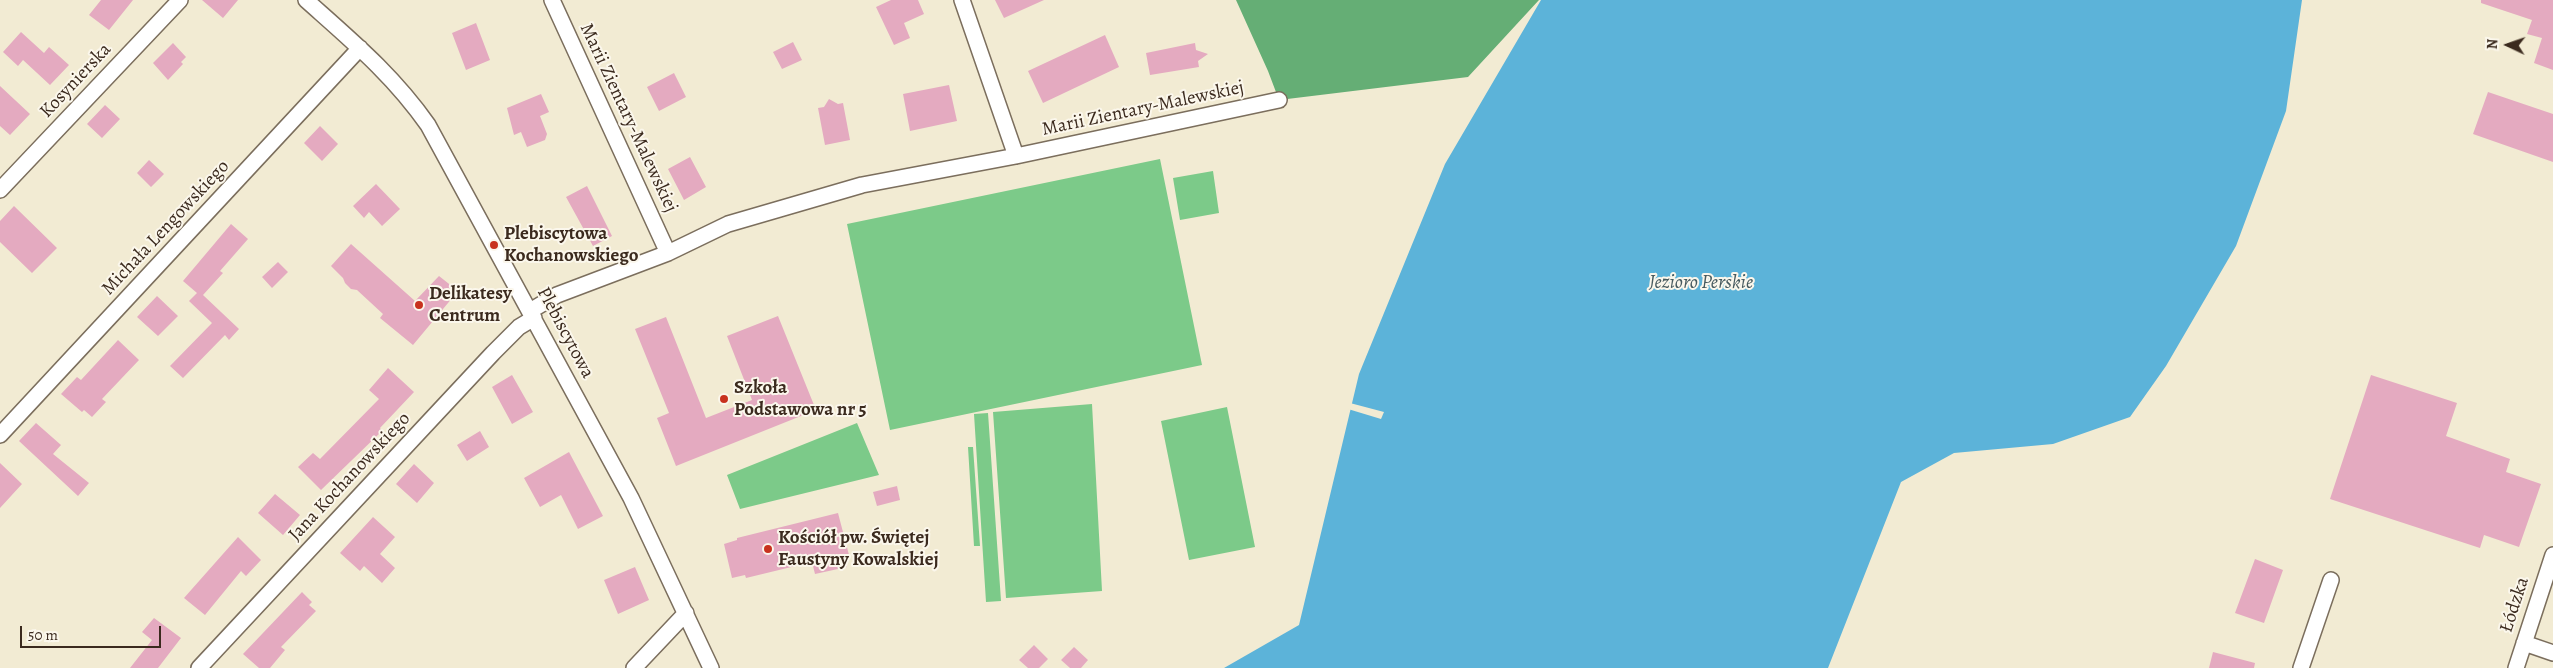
<!DOCTYPE html>
<meta charset="utf-8">
<style>
body{margin:0}
#map{position:relative;width:2553px;height:668px;overflow:hidden;background:#f2ebd3;font-family:Alegreya,serif}
canvas{display:block}
.north{position:absolute;left:2483px;top:20px;width:50px;height:50px;-webkit-text-stroke:4px #fbf7ec;paint-order:stroke;rotate:273deg;font-size:14px;font-weight:700;line-height:20px;text-align:center;color:#3b2a1e}
.north::after{content:'';display:block;margin:auto;width:18px;height:22px;background:#3b2a1e;clip-path:polygon(50% 0,100% 100%,50% 72%,0 100%)}
.scale{position:absolute;left:20px;top:626px;width:141px;height:22px;box-sizing:border-box;border:2px solid #3b2a1e;border-top:0;padding-left:6px;font-size:15px;line-height:18px;white-space:nowrap;color:#3b2a1e;-webkit-text-stroke:4px #fbf7ec;paint-order:stroke}
</style>
<div id="map">
<canvas width="2553" height="668"></canvas>
<div class="north">N</div>
<div class="scale">50 m</div>
</div>
<script>
const ctx = document.querySelector('canvas').getContext('2d');
ctx.lineJoin = 'round';
function paint(path, color) {
  ctx.fillStyle = color;
  ctx.fill(path, 'evenodd');
}
function stroke(path, color, width, dash) {
  ctx.strokeStyle = color;
  ctx.lineWidth = width;
  ctx.lineCap = dash ? 'butt' : 'round';
  ctx.setLineDash(dash || []);
  ctx.stroke(path);
}
function write(font, color, halo, rows, align = 'center') {
  ctx.font = font + ' Alegreya,serif';
  ctx.lineWidth = 4;
  ctx.setLineDash([]);
  ctx.textBaseline = 'middle';
  ctx.strokeStyle = halo;
  ctx.fillStyle = color;
  for (const [text, x, y, turn = 0] of rows) {
    ctx.save();
    ctx.translate(x, y);
    ctx.rotate((+turn || 0) * Math.PI / 180);
    ctx.textAlign = isNaN(turn) ? turn : align;
    if (halo) ctx.strokeText(text, 0, 0);
    ctx.fillText(text, 0, 0);
    ctx.restore();
  }
}
paint(new Path2D(`
 M1160 159 1202 365 890 430 847 224Z
 M1213 171 1219 213 1180 220 1173 178Z
 M1092 404 1102 591 1006 598 993 412Z
 M1227 407 1255 547 1189 560 1161 421Z
 M988 413 1001 601 986 602 974 414Z
 M857 423 879 475 740 509 727 475Z
 M968 447H973L980 546H974Z`), '#7cca89');
paint(new Path2D(`
 M1236 0H1539L1468 77 1279 100 1268 71Z`), '#65ae75');
paint(new Path2D(`
 M1541 0H2302L2286 111 2236 246 2166 366 2130 417 2053 444 1954 453 1901 482 1828 668H1224L1299 625 1359 374 1445 164Z`), '#5cb3d9');
paint(new Path2D(`
 M1350 403 1384 412 1381 419 1348 409Z`), '#f2ebd3');
paint(new Path2D(`
 M101 0H133L109 30 89 15Z
 M202 0H238L223 18Z
 M891 0H918L924 14 904 23 910 38 894 45 876 7Z
 M995 0H1044L1004 18Z
 M2481 0H2553V70L2534 63 2542 38 2527 34 2532 20 2481 3Z
 M476 23 490 60 466 70 452 33Z
 M21 32 44 53 49 47 69 65 50 85 23 60 18 66 3 52Z
 M1105 35 1119 67 1043 103 1028 71Z
 M793 42 802 60 782 69 773 52Z
 M173 43 186 57 181 62 183 64 168 80 153 63Z
 M1195 43 1196 50 1208 54 1198 61 1199 67 1150 75 1146 53Z
 M674 73 686 97 659 111 647 87Z
 M949 85 957 121 910 131 903 94Z
 M0 86 30 114 10 135 0 126Z
 M2488 92 2553 114V162L2473 134Z
 M541 94 549 112 540 116 547 134 545 140 527 147 521 132 514 135 507 108Z
 M829 99 838 104 843 103 850 140 825 145 818 108 824 107Z
 M105 105 120 119 102 138 87 124Z
 M320 126 338 144 322 161 304 143Z
 M690 157 706 187 684 200 668 169Z
 M149 160 164 174 151 187 137 173Z
 M376 184 400 209 382 226 369 212 364 218 353 206Z
 M587 186 612 236 593 246 566 197Z
 M14 206 57 248 32 273 0 242V221Z
 M231 224 248 239 220 271 223 273 203 295 239 329 229 340 225 335 183 378 170 366 212 323 189 301 197 293 183 281Z
 M351 244 415 301 439 276 458 291 413 345 380 318 383 314 357 290 351 289 345 283 343 278 331 266Z
 M278 262 288 272 272 288 262 277Z
 M157 296 178 316 158 336 137 317Z
 M778 316 816 410 676 466 657 418 669 413 635 329 666 317 706 418 752 400 727 336Z
 M118 340 139 360 102 399 106 402 92 417 84 410 82 412 61 394 77 377 81 380Z
 M388 368 414 392 380 428 382 431 321 490 298 467 313 453 320 459 379 399 369 390Z
 M512 375 533 412 512 424 492 387Z
 M2371 375 2457 403 2446 436 2510 459 2506 472 2541 484 2519 547 2484 535 2480 548 2330 499Z
 M36 423 61 445 53 454 89 483 78 496 19 441Z
 M480 431 489 447 467 461 457 445Z
 M569 452 603 516 578 529 561 495 540 507 524 478Z
 M0 463 22 484 0 508Z
 M414 464 434 483 417 503 396 484Z
 M897 486 900 500 877 506 873 492Z
 M275 494 300 515 283 535 258 513Z
 M838 513 849 555 844 556 847 567 815 574 812 562 746 578 745 575 732 578 724 544 737 540V538Z
 M373 517 395 537 380 554 395 568 382 583 364 566 360 571 340 553Z
 M238 537 261 560 246 576 241 571 205 615 184 598Z
 M2255 559 2283 570 2264 623 2235 613Z
 M635 567 649 600 618 614 604 580Z
 M302 592 312 602 309 605 316 611 281 647 285 650 270 668H259L243 654Z
 M154 618 181 638 158 668H130L152 640 142 632Z
 M1034 645 1048 659 1039 668H1028L1019 660Z
 M1074 647 1088 660 1081 668H1070L1061 660Z
 M2213 652 2255 663 2254 668H2209Z`), '#e4aac0');
const street = new Path2D(`
 M306 0C352 41 393 75 428 125L631 498 711 668
 M552 0 668 253
 M962 0 1016 156
 M0 190 180 0
 M530 311 557 295 668 253 728 224 862 185 1016 156 1279 100
 M0 435 360 48
 M2524 643 2553 653
 M199 668 493 353 519 327 534 318
 M634 668 686 613
 M2301 668 2331 580
 M2516 668 2553 555`);
stroke(street, '#7b6e5d', 18);
stroke(street, '#fff', 15);
for (const [x, y, r, color] of [
 [494,245,5,"#c8321e"],
 [419,305,5,"#c8321e"],
 [724,399,5,"#c8321e"],
 [768,549,5,"#c8321e"]
]) {
  const dot = new Path2D();
  dot.arc(x, y, r, 0, 2 * Math.PI);
  ctx.fillStyle = color;
  ctx.fill(dot);
  stroke(dot, '#fbf7ec', 2);
}
write('19px', '#3b2a1e', '#fbf7ec', [
 ["Kosynierska",76,81,-47],
 ["Marii Zientary-Malewskiej",1143,109,-12],
 ["Marii Zientary-Malewskiej",628,118,65],
 ["Michała Lengowskiego",166,228,-47],
 ["Plebiscytowa",565,333,62],
 ["Jana Kochanowskiego",350,477,-47],
 ["Łódzka",2515,605,-72]
]);
write('bold 19px', '#3b2a1e', '#fbf7ec', [
 ["Plebiscytowa",504,234],
 ["Kochanowskiego",504,256],
 ["Delikatesy",429,294],
 ["Centrum",429,316],
 ["Szkoła",734,388],
 ["Podstawowa nr 5",734,410],
 ["Kościół pw. Świętej",778,538],
 ["Faustyny Kowalskiej",778,560]
], 'left');
write('italic 20px', '#475a5f', '#fbf7ec', [
 ["Jezioro Perskie",1701,283]
]);
</script>
